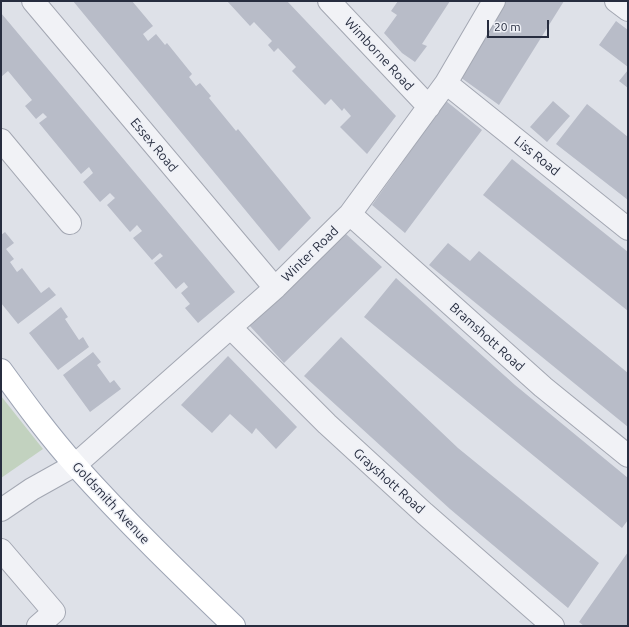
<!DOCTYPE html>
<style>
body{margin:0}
#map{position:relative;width:629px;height:627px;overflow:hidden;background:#dee1e8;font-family:Ubuntu,sans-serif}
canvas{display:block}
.frame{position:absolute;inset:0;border:2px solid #272d3f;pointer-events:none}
.scale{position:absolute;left:487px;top:20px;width:62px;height:18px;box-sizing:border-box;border:2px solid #272d3f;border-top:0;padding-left:5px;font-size:12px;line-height:14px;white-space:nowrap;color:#272d3f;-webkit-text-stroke:3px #eef0f6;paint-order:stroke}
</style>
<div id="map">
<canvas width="629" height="627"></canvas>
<div class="frame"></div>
<div class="scale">20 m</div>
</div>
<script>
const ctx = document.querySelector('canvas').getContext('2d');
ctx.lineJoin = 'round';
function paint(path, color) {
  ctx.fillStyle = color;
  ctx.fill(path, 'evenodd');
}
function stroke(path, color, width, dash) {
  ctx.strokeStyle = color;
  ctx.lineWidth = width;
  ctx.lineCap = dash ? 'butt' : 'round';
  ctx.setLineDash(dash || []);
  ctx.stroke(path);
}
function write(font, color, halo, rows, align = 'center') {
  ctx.font = font + ' Ubuntu,sans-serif';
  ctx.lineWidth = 3;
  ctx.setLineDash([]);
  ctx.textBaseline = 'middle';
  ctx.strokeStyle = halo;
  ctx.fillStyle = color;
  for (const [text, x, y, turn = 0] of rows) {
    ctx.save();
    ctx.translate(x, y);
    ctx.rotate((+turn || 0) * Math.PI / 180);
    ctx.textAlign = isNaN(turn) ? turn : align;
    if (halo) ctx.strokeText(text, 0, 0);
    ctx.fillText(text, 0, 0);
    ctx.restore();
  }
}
paint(new Path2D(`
 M1 396 43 449 1 478Z`), '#c2d2bf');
paint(new Path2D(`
 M73 1H132L153 26 143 34 148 41 156 34 165 45 167 43 192 74 189 77 196 86 200 83 211 96 209 98 236 131 238 129 311 218 279 251Z
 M227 1H287L396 116 367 154 340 127 351 116 344 108 342 111 331 99 325 105 292 71 296 67 278 48 274 52 268 45 272 41 254 22 250 26Z
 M398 1H450L422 44 427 46 415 62 402 53 384 33 397 15 391 11Z
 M505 1H564L499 105 460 77Z
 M1 13 235 292 198 323 185 308 190 304 181 293 188 287 184 282 176 289 154 263 163 256 160 253 152 260 133 238 142 231 137 225 130 232 107 205 115 198 110 193 100 202 83 182 93 173 89 167 81 174 39 123 47 117 43 113 36 119 25 106 32 100 8 71 1 77Z
 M616 21 628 30V67L599 45Z
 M628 70V88L619 81Z
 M446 101 482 130 405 233 372 205Z
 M553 101 570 116 547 142 530 127Z
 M587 104 628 137V200L556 144Z
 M512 159 628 252V311L483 195Z
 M5 232 14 243 6 249 14 259 10 262 17 272 22 268 41 293 49 287 56 295 18 324 1 303V235Z
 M346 234 382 267 284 363 249 325Z
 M448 243 470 261 479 251 628 373V427L429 265Z
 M396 278 515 385 628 478V520L622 528 364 317Z
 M61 307 68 317 65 319 79 340 83 337 89 347 58 370 29 333Z
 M341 337 458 448 599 563 568 608 450 509 304 376Z
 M93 352 101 362 97 365 110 383 114 380 121 389 90 412 63 375Z
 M228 356 297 427 276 449 256 428 252 434 230 414 212 433 181 405Z
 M628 552V626H584L579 622Z`), '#b8bcc8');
const minor = new Path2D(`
 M33 1 275 288
 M329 1 429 107
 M616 1 628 10
 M446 83 628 229
 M1 140 70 223
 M350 214 543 387 628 456
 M231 328 327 424 424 513 553 626
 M1 510 32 489 75 465 275 288 350 214 446 83 494 1
 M1 550 54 612 38 626`);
const major = new Path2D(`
 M1 370C25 403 49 436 76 466 126 522 180 574 234 626`);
stroke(minor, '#a3a7b2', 24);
stroke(major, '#9da4b4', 24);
stroke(minor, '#f1f2f6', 22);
stroke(major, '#fff', 22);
write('13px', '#272d3f', '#eef0f6', [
 ["Wimborne Road",379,54,47],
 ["Essex Road",154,145,50],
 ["Liss Road",537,156,39],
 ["Winter Road",310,254,-44],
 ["Bramshott Road",487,337,42],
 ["Grayshott Road",389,481,42],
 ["Goldsmith Avenue",111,503,47]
]);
</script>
